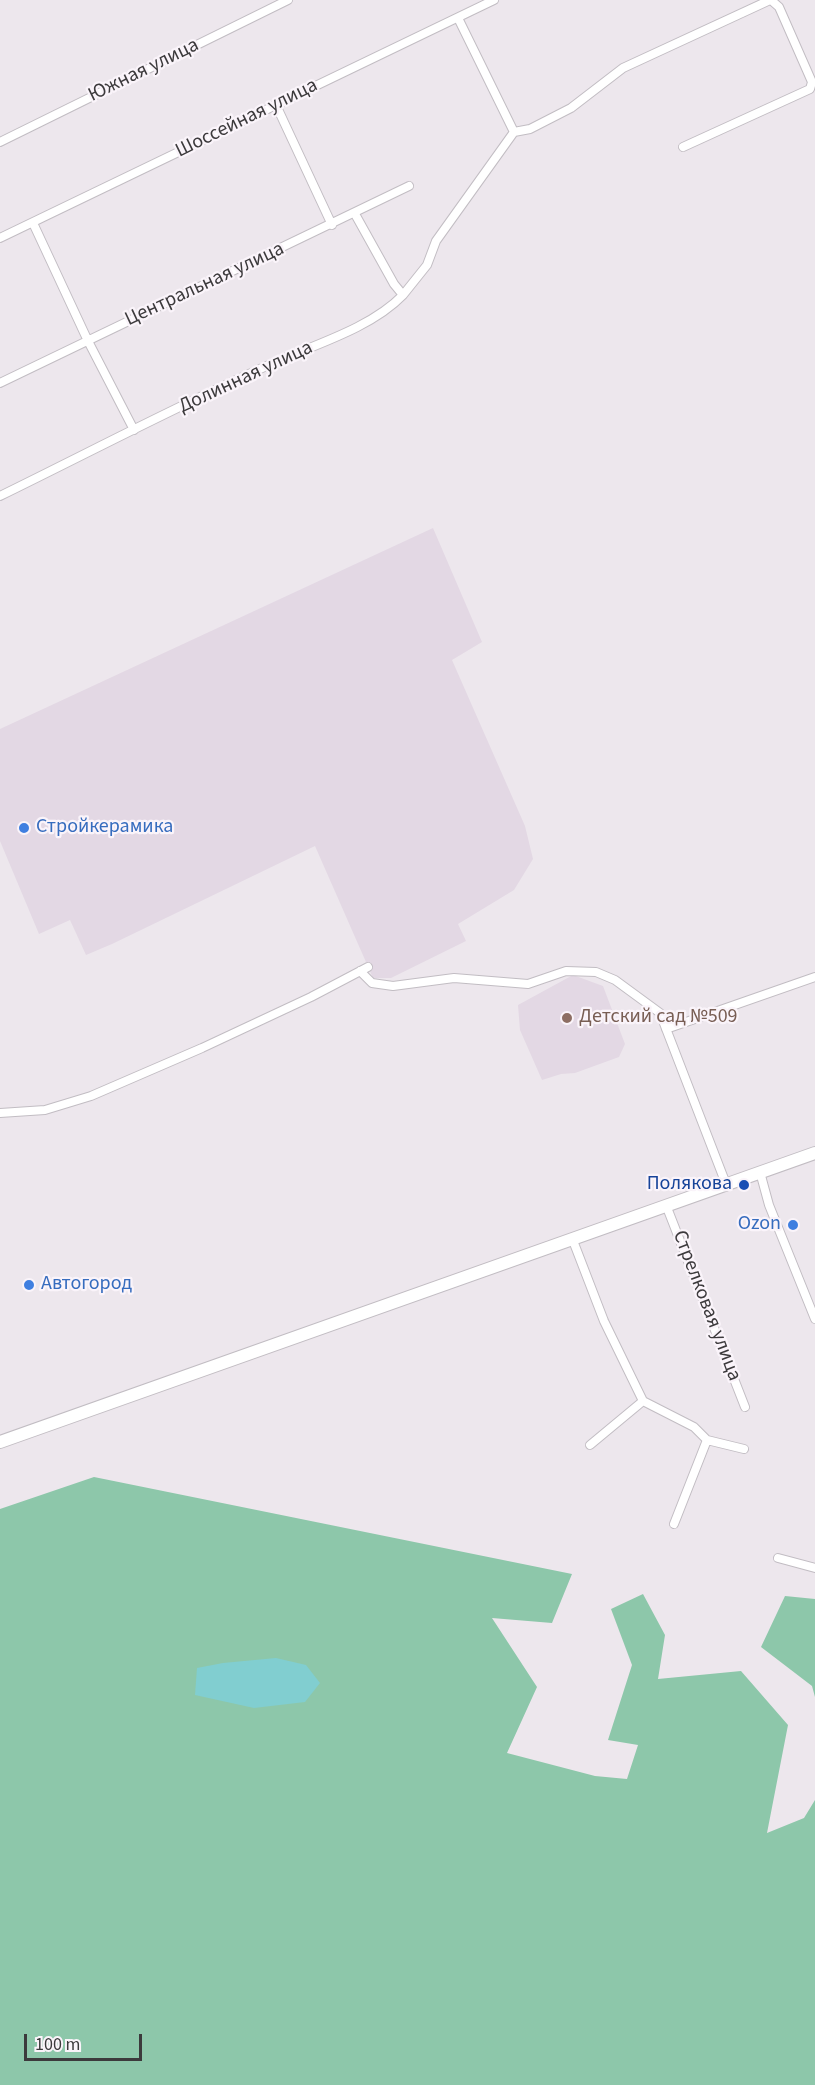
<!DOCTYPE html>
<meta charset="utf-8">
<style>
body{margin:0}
#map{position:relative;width:815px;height:2085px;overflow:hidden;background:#ede7ed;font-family:"Source Sans 3",sans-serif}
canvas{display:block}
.scale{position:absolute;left:24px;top:2034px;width:118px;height:27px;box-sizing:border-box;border:3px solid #3c3a3c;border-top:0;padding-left:8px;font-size:18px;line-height:21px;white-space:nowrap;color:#3c3a3c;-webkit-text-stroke:4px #faf4fa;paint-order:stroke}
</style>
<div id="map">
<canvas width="815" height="2085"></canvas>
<div class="scale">100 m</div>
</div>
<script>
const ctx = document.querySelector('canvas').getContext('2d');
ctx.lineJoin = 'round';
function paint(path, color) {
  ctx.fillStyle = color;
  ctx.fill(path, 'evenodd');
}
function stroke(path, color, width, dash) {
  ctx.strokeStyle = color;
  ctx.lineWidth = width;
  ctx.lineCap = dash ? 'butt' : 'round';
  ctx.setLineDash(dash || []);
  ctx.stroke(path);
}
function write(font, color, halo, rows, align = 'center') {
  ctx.font = font + ' "Source Sans 3",sans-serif';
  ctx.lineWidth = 4.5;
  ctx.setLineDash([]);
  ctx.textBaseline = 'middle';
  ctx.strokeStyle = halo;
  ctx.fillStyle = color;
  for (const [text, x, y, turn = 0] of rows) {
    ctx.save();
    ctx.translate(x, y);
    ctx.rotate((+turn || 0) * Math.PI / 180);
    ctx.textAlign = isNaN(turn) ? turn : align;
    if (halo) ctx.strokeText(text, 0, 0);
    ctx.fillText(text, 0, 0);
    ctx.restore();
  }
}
paint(new Path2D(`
 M433 528 482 642 452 660 525 826 533 859 514 890 458 924 466 941 391 978H373L315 846 112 944 86 955 70 920 39 934 0 841V729Z
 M573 975 603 986 625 1044 619 1057 575 1073 561 1074 542 1080 520 1030 518 1005Z`), '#e3d8e4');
paint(new Path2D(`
 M94 1477 572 1574 552 1623 492 1618 537 1687 507 1753 595 1776 627 1779 638 1745 608 1740 632 1665 611 1609 643 1594 665 1635 658 1679 741 1671 788 1725 767 1833 804 1818 815 1800V2085H0V1509Z
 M785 1596 815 1599V1697L812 1686 761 1647Z`), '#8dc7aa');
paint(new Path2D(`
 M276 1658 306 1665 320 1683 305 1702 254 1708 195 1695 197 1668 223 1663Z`), '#81ced0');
const street = new Path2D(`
 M276 105 332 225
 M514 132 530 129 571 108 623 68 770 0
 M0 142 288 0
 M683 147 810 89 812 82 779 7 771 0
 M33 223 88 341 134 430
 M0 238 494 0
 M403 295 427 265 436 241 514 132 458 18
 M0 383 409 186
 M0 496C90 452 179 405 271 364 313 345 370 329 403 295L394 284 355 214
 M360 971 372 983 393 986 454 978 528 984 566 971 596 972 615 980 660 1013 726 1184
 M666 1029 815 977
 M0 1113 45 1110 91 1096 202 1048 311 997 368 967
 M760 1172 769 1205 815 1319
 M666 1205 745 1407
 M572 1238 604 1321 643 1401 694 1427 707 1440
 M707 1440 744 1449
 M590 1445 643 1401
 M674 1524 707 1440
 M778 1558 815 1568`);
const secondary = new Path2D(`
 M0 1442 815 1153`);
stroke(street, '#c2bdc3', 10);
stroke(secondary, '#c2bdc3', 14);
stroke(street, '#fff', 8);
stroke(secondary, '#fff', 12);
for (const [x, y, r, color] of [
 [24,828,6,"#3f7fe0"],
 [567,1018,6,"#8d6e63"],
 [744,1185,6,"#1a4fb4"],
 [793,1225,6,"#3f7fe0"],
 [29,1285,6,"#3f7fe0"]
]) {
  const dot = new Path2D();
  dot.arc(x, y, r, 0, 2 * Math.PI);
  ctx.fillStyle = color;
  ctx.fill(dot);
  stroke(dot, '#faf4fa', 2);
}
write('20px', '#3c3a3c', '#faf4fa', [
 ["Южная улица",144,71,-26],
 ["Шоссейная улица",247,119,-26],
 ["Центральная улица",205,285,-25],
 ["Долинная улица",246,378,-25],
 ["Стрелковая улица",706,1306,69]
]);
write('20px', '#366cbe', '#faf4fa', [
 ["Стройкерамика",36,828],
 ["Ozon",781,1225,"right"],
 ["Автогород",41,1285]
], 'left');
write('20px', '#785e54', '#faf4fa', [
 ["Детский сад №509",579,1018]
], 'left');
write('20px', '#164399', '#faf4fa', [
 ["Полякова",732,1185]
], 'right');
</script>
